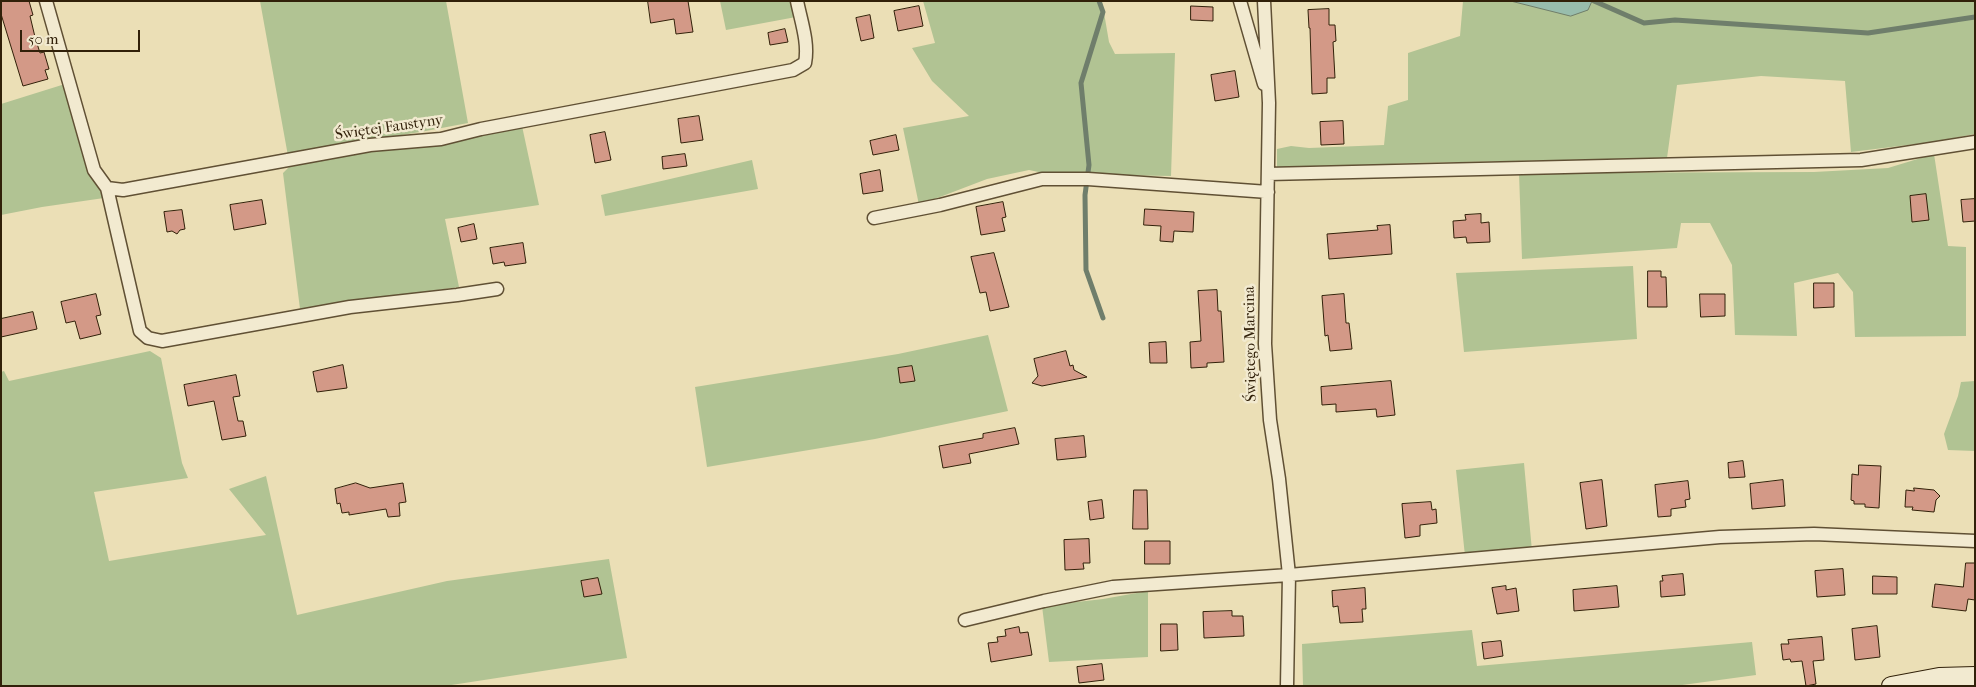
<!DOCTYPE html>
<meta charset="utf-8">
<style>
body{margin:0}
#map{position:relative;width:1976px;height:687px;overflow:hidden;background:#ebdfb6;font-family:"IM FELL French Canon",serif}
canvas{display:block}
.frame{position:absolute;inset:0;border:2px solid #312009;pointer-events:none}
.scale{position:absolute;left:20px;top:30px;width:120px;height:22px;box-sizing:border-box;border:2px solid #312009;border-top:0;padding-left:6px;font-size:15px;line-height:18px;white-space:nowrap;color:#312009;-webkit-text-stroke:4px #f2ead0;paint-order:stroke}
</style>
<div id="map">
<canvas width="1976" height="687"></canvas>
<div class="frame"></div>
<div class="scale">50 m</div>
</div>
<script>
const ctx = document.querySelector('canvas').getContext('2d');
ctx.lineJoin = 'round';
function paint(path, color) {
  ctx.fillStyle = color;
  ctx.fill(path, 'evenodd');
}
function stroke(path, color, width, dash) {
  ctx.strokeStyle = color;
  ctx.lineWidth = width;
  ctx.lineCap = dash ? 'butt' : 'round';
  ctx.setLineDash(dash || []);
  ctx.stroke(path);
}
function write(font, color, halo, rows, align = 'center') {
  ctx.font = font + ' "IM FELL French Canon",serif';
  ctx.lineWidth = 5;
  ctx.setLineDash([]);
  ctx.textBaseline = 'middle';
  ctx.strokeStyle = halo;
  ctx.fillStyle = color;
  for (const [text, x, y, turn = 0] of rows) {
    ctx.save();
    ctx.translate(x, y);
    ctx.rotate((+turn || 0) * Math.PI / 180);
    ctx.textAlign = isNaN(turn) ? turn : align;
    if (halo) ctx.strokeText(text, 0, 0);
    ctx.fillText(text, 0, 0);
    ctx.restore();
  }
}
paint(new Path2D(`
 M260 1H446L468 123C408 135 348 143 288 156Z
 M720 1H793L796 17 726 30Z
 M923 1H1102L1109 42 1115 54 1175 53 1171 176 1048 174 1029 170 987 179 919 205 903 128 969 116 932 81 912 48 935 43Z
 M1463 1H1511L1588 10 1592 1H1975V134L1932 142 1851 152 1845 81 1761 76 1677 85 1667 158 1410 163 1277 170V149L1291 146 1309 148 1384 145 1388 106 1408 100V53L1460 36Z
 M65 84 91 175 104 198 42 207 1 215V104Z
 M522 126 539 205 445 219 459 287 300 309 283 173 289 167 375 151 433 146 494 130Z
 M1934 154 1948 246 1966 247V336L1855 337 1853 292 1838 273 1794 283 1797 336 1735 335 1732 265 1710 223H1681L1677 248 1522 259 1519 173 1814 172 1888 168Z
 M752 160 758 189 605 216 601 195Z
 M1633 266 1637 339 1464 352 1456 273Z
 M988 335 1008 411 875 439 707 467 695 387 898 354Z
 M150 351 161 358 182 463 188 478 94 492 109 561 266 535 229 489 266 476 297 615 447 581 609 559 627 658 445 686H1V372L4 371 9 381Z
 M1975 381V451L1948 450 1944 434 1958 396 1961 382Z
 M1524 463 1532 551 1465 556 1456 470Z
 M1148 591V657L1049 662 1042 606 1103 599Z
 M1472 630 1477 666 1752 642 1756 675 1675 686H1303L1302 644Z`), '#b1c393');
const water = new Path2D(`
 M1511 1H1592L1588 10 1571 16Z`);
paint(water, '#98bdad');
stroke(water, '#6f7e6b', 1);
stroke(new Path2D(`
 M1099 1 1103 12 1081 83 1089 165 1085 195 1086 270 1103 318
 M1594 1 1644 23 1675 20 1868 33 1975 17`), '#6f7e6b', 5);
const building = new Path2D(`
 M1 1H29L33 15 30 16 35 37 40 53 44 52 49 69 45 70 48 79 23 86 1 14Z
 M648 1H688L693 32 676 34 674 19 651 23Z
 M919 6 923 26 898 31 894 11Z
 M1191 6 1213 7V21L1191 20Z
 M1329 9V25H1335L1336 41 1333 42 1335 78H1327V93L1312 94 1310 28H1309L1308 10Z
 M870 15 874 38 861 41 856 18Z
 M785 29 788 42 770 45 768 33Z
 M1235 71 1239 97 1215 101 1211 75Z
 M699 116 703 140 681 143 678 119Z
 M1343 121 1344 144 1321 145 1320 122Z
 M605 132 611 160 595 163 590 135Z
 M896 135 899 150 873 155 870 141Z
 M685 154 687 166 663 169 662 157Z
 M880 170 883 191 863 194 860 174Z
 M1926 194 1929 220 1912 222 1910 196Z
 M1975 199V221L1963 222 1961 200Z
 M262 200 266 224 234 230 230 205Z
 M1003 202 1006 217 1002 218 1005 231 981 235 976 207Z
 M1145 209 1194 212 1193 232 1174 231 1173 242 1160 241 1161 226 1144 225Z
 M182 210 185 229 180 230 177 234 172 231 167 232 164 212Z
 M1481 214V223L1489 222 1490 242 1467 243 1466 237 1454 238 1453 221 1466 220 1465 215Z
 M474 224 477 239 461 242 458 228Z
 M1390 225 1392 254 1329 259 1327 234 1378 230 1377 226Z
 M523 243 526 263 505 266 504 262 493 264 490 248Z
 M994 253 1009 307 990 311 986 292 980 293 971 257Z
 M1648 271H1661V277H1666L1667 307H1648Z
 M1814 283H1834V307L1814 308Z
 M1217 290 1218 311H1221L1224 362 1207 363V367L1191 368 1190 342 1201 341 1198 291Z
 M96 294 101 315 96 316 101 334 80 339 75 321 66 323 61 302Z
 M1344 294 1346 323H1349L1352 349 1330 351 1328 335 1325 336 1322 296Z
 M1700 294H1725V316L1701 317Z
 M33 312 37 329 1 337V319Z
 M1166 342 1167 363H1150L1149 343Z
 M1066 351 1070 366 1073 365 1074 370 1087 377 1042 386 1032 383 1038 376 1034 359Z
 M343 365 347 388 317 392 313 372Z
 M912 366 915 381 900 383 898 368Z
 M236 375 240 396 233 397 238 421H243L246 436 222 440 214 401 188 406 184 385Z
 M1391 381 1395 415 1377 417 1376 409 1336 412V404L1322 405 1321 387Z
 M1015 428 1019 444 969 454 971 463 943 468 939 446 983 438V434Z
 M1084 436 1086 457 1057 460 1055 439Z
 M1743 461 1745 477 1729 478 1728 463Z
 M1859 465 1881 466 1879 508 1865 507V504H1854V501L1851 500 1852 474 1858 475Z
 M1602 480 1607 526 1586 529 1580 483Z
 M1783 480 1785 506 1752 509 1750 484Z
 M1688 481 1690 499 1685 500 1686 507 1671 509V516L1658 517 1655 485Z
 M356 483 370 488 403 483 406 502 399 503 400 516 388 517 386 509 349 515V512L342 513 340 503 337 504 335 489Z
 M1914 488 1934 490 1940 496 1936 500 1934 512 1912 510 1913 507H1905L1906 490 1914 491Z
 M1134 490H1147L1148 529H1133Z
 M1102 500 1104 518 1090 520 1088 502Z
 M1431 502 1432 510 1436 509 1437 523 1420 525V536L1405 538 1402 504Z
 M1089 539 1090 563H1083L1084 569 1065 570 1064 540Z
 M1145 541H1170V564H1145Z
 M1966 563H1975V600L1968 599 1966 611 1932 607 1935 584 1963 587Z
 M1843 569 1845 595 1817 597 1815 571Z
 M1683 574 1685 595 1661 597 1660 581H1663L1662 576Z
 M1873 576 1897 577V594H1873Z
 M598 578 602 594 584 597 581 581Z
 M1506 586V590L1516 588 1519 611 1497 614 1492 588Z
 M1617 586 1619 607 1574 611 1573 590Z
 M1365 588 1366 609H1362L1363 622 1340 623 1338 606 1333 607 1332 591Z
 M1232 611V616H1243L1244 636 1204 638 1203 612Z
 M1161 624H1177L1178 650 1161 651Z
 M1877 626 1880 657 1855 660 1852 629Z
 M1019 627 1020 633 1028 632 1032 655 991 662 988 643 998 642 997 637 1006 636 1005 630Z
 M1822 637 1824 660 1813 661 1816 684 1806 686 1802 661 1791 662 1790 659 1783 660 1781 644H1789L1788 640Z
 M1501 641 1503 656 1484 659 1482 643Z
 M1102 664 1104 680 1079 683 1077 667Z`);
paint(building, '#d39987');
stroke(building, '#312009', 1);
const street = new Path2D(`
 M46 1 94 170 107 188 123 190 370 145 441 139 481 129 793 70 805 63C809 43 801 21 797 1
 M1240 1 1264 84
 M1264 1 1269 103 1265 344 1270 420 1279 479 1289 575 1287 686
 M1268 174 1861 160 1975 142
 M107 188 140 331 148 338 162 341 350 307 457 295 497 289
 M874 218 940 205 1042 179H1088L1268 192
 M965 620 1044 601 1113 587 1289 575 1720 537 1814 534 1975 541`);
const secondary = new Path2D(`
 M1891 686 1939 677 1975 676`);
stroke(street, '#605034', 15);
stroke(secondary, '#312009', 20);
stroke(street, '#f2ead0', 12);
stroke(secondary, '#f2ead0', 18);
write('15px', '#312009', '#f2ead0', [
 ["Świętej Faustyny",389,128,-8],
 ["Świętego Marcina",1251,344,-91]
]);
</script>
